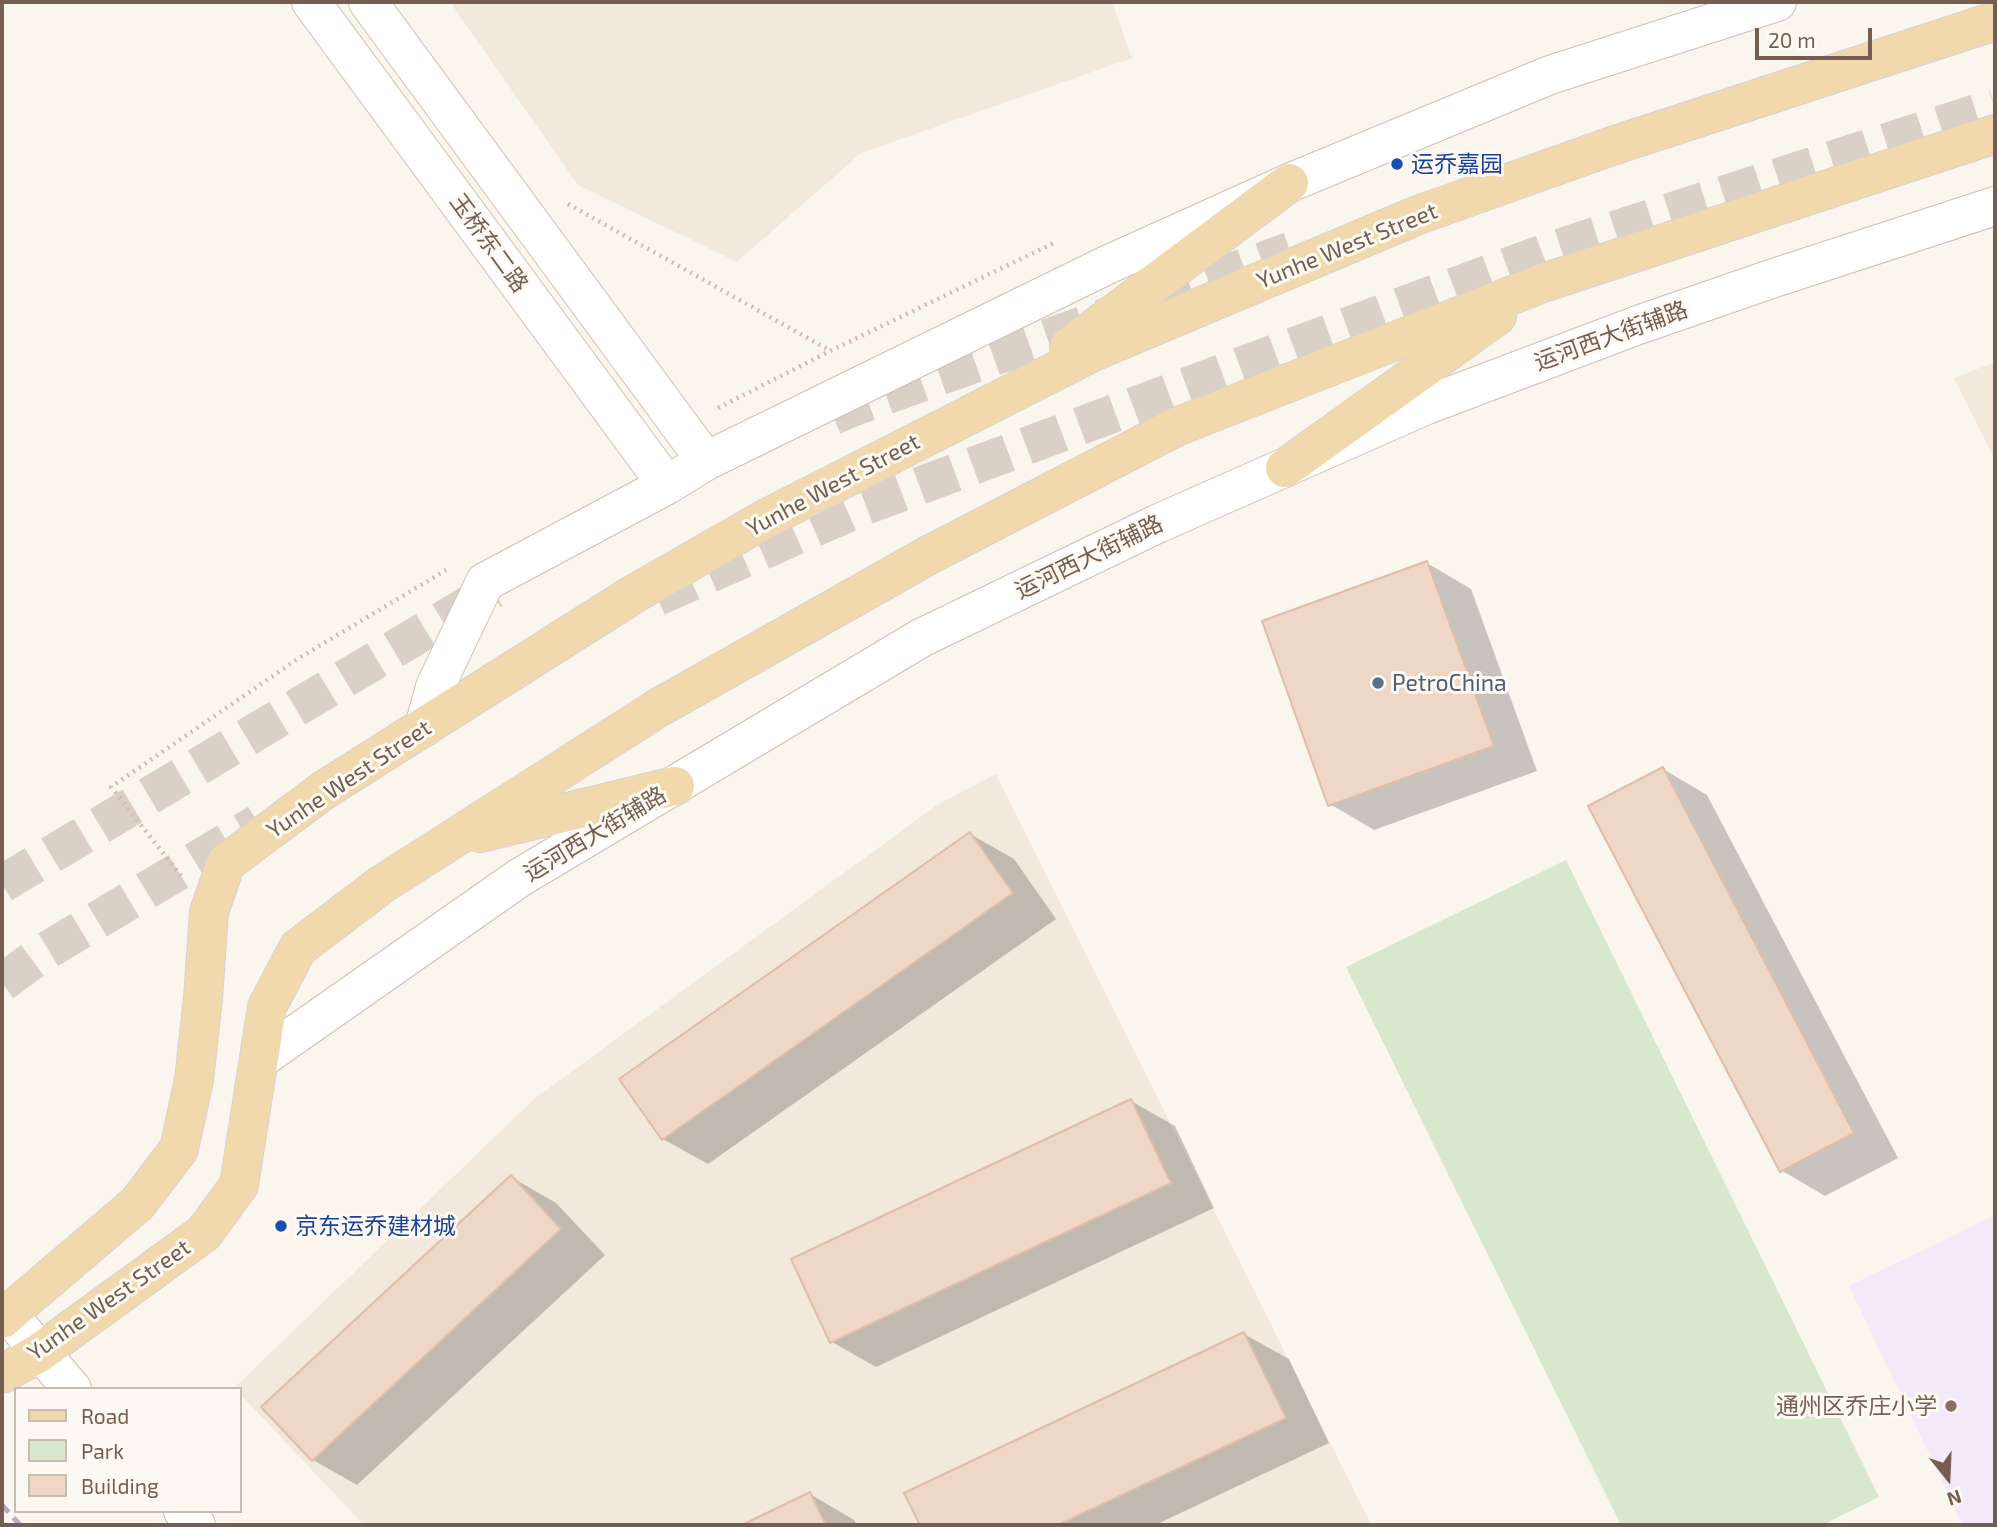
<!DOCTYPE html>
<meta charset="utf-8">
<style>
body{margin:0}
#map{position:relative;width:1997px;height:1527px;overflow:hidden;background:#fbf6ed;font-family:"Exo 2",sans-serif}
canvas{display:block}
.frame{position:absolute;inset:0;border:4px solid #755e51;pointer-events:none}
.legend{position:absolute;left:14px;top:1387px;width:228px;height:126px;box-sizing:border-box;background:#fefaf3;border:2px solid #c7bcb2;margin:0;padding:9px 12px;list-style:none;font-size:21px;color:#755e51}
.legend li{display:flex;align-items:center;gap:14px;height:35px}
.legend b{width:35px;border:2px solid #c7bcb2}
.north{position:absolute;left:1913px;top:1443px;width:70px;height:70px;-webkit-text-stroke:5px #fefaf3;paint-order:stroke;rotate:162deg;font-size:19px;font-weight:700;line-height:28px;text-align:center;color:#755e51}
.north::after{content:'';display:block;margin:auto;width:24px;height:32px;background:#755e51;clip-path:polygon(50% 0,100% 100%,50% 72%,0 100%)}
.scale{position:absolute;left:1755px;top:28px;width:117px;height:32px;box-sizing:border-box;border:4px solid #755e51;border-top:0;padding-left:9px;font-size:21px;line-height:24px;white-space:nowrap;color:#755e51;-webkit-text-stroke:5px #fefaf3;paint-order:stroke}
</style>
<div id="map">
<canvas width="1997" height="1527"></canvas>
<div class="frame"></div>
<ul class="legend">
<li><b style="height:9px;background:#f2d9ad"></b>Road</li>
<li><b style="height:19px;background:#d7e8cc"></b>Park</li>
<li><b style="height:19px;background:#eed7c7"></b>Building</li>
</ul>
<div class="north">N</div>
<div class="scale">20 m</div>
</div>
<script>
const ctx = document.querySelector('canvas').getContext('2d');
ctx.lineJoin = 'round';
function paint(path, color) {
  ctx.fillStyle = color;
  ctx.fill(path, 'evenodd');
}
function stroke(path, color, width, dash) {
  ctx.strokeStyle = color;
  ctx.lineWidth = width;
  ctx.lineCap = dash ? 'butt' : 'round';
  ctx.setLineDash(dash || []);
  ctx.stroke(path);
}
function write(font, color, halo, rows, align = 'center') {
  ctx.font = font + ' "Exo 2","Noto Sans SC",sans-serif';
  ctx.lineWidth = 6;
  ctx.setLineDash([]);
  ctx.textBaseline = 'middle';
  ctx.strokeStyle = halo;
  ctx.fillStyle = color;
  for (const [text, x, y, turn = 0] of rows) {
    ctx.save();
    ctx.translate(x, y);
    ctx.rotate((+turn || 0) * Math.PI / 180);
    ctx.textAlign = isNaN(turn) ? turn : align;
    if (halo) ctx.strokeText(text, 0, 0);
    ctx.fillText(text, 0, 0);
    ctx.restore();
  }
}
paint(new Path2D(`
 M450 2H1112L1132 58 861 153 737 262 578 185Z
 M1995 362V460L1954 378Z
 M996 774 1371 1525H364L240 1394V1389L234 1388 534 1099 937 805Z`), '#f2e8dc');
paint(new Path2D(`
 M1995 1215V1525H1963L1849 1286Z`), '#f3e9f8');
paint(new Path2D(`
 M1566 860 1879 1497 1822 1525H1621L1346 967Z`), '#d7e8cc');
paint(new Path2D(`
 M1427 563 1471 589 1537 771 1374 830 1330 804Z
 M1663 769 1707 795 1898 1158 1825 1196 1781 1170Z
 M970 834 1014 859 1056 919 708 1164 663 1139Z
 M1131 1101 1175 1126 1214 1208 876 1367 832 1342Z
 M511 1177 556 1203 605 1255 357 1485 313 1460Z
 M1244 1334 1289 1359 1329 1443 1155 1525H922L907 1493Z
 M810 1494 854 1520 857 1525H746Z`), '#0003');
const building = new Path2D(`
 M1427 561 1494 746 1328 806 1262 621Z
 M1663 767 1854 1133 1780 1172 1588 806Z
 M970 832 1013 893 662 1140 619 1079Z
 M1131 1099 1171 1183 830 1343 791 1259Z
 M511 1175 561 1229 312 1461 261 1407Z
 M1244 1332 1286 1418 1058 1525H920L904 1493Z
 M810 1492 826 1525H742Z`);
paint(building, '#eed7c7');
stroke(building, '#dfbea9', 2);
stroke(new Path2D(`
 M833 416 854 407 1290 251
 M657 597 860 508 1552 250 1995 107
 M2 884 493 590
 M2 983 38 956 258 823`), '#dad0c6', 38, [38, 19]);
const street = new Path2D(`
 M8 1314 72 1389
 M183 1511 196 1525`);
const secondary = new Path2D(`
 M311 2 667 485
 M368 2 706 461
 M424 727 435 687 485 582 667 485 706 461 1107 265 1289 183 1550 75 1777 2
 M259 1060 519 878 921 638 1157 524 1424 406 1638 325 1771 279 1995 206`);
const primary = new Path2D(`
 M1069 347 1289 183
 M1285 468 1497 316
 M480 833 675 786
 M2 1319 137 1204 179 1149 194 1080 203 998 209 912 226 863 324 790 634 594 765 519 1095 351 1418 215 1612 146 1995 21
 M2 1374 39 1353 204 1233 239 1185 267 1007 298 948 381 885 658 708 929 555 1176 427 1543 283 1995 134`);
stroke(street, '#cdbfb3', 40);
stroke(secondary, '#cfbfb1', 40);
stroke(primary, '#d8d2ce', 40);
stroke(new Path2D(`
 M568 204 829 350
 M718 408 830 351 1056 242
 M181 876 111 787 299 658 446 570`), '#d4baaa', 4.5, [2, 5]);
stroke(street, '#fff', 38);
stroke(secondary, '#fff', 38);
stroke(primary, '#f2d9ad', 38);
stroke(new Path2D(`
 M2 1505 20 1525`), '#b9abc5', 5, [10, 7]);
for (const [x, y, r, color] of [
 [1397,164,7,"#1a4fb4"],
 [1378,683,7,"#5c6f8a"],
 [281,1226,7,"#1a4fb4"],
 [1951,1406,7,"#8d6e63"]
]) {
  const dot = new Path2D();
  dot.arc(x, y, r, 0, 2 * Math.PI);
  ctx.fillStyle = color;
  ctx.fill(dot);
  stroke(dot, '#fefaf3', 2.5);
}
write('23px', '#164399', '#fefaf3', [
 ["运乔嘉园",1411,164],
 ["京东运乔建材城",295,1226]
], 'left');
write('23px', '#755e51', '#fefaf3', [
 ["玉桥东二路",489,243,54],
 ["Yunhe West Street",1347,246,-22],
 ["运河西大街辅路",1611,336,-20],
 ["Yunhe West Street",833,485,-28],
 ["运河西大街辅路",1089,557,-26],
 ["Yunhe West Street",349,779,-34],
 ["运河西大街辅路",595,834,-31],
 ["Yunhe West Street",109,1300,-35]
]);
write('23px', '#4e5e75', '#fefaf3', [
 ["PetroChina",1392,683]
], 'left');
write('23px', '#785e54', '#fefaf3', [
 ["通州区乔庄小学",1937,1406]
], 'right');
</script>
